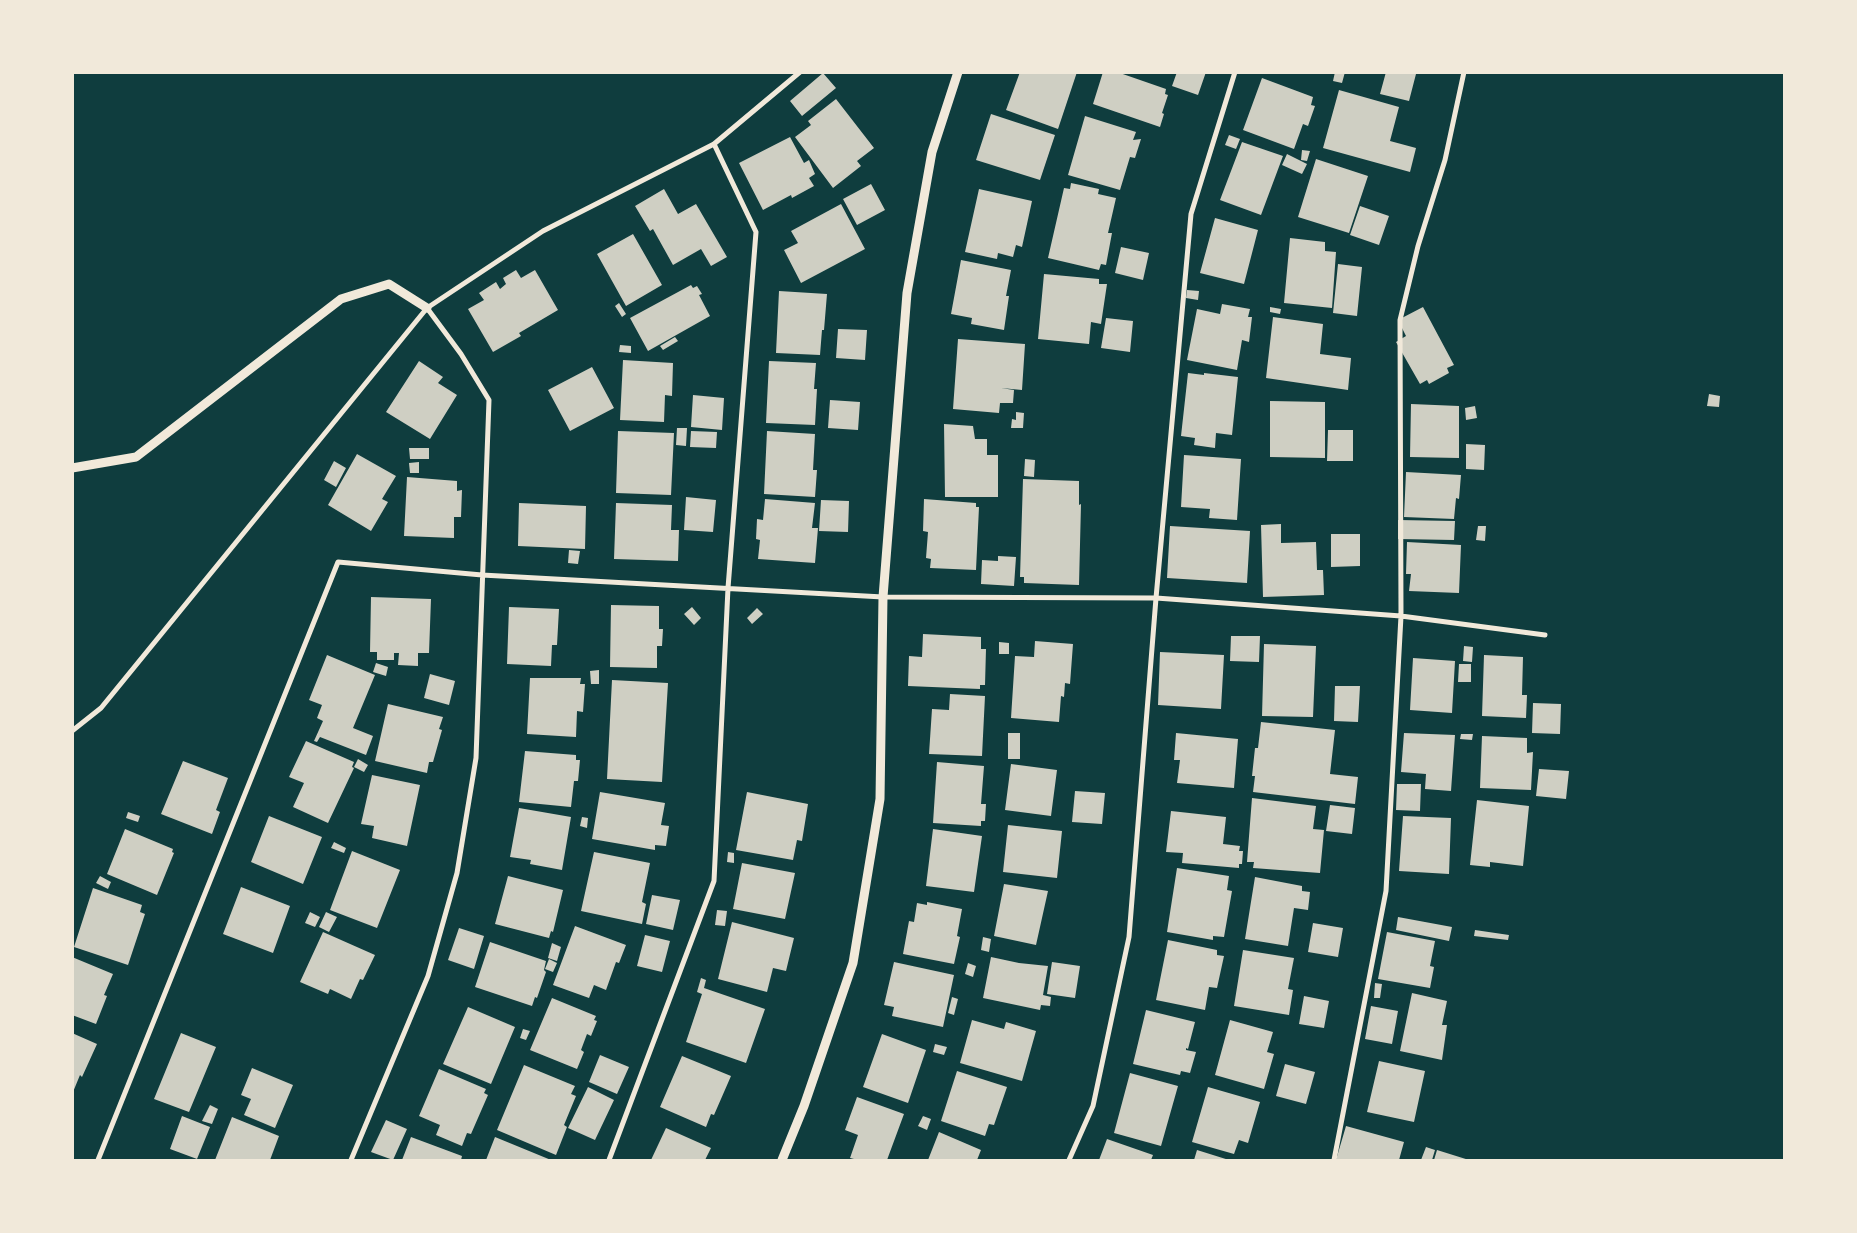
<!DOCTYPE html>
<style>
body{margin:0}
#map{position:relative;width:1857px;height:1233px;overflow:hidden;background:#0f3d3e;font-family:Quicksand,sans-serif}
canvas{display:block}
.frame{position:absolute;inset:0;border:74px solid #f1e9da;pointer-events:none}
</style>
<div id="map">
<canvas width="1857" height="1233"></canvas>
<div class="frame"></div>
</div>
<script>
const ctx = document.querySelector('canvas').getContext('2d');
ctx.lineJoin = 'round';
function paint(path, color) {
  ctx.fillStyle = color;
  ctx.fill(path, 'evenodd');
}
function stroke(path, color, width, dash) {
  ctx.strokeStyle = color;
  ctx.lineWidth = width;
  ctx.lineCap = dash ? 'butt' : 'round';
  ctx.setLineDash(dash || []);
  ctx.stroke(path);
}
paint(new Path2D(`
 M1020 72H1077L1058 129 1006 110Z
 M1103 72H1117L1166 89 1165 94 1168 95 1162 113 1164 114 1160 127 1093 104Z
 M1177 72H1206L1198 95 1172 86Z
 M1335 72H1345L1342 83 1333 81Z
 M1386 72 1416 74 1409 101 1380 94Z
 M823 73 836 88 802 116 790 101Z
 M1262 78 1313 97 1311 105 1315 106 1308 126 1303 124 1294 149 1243 130Z
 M1339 90 1399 107 1390 141 1416 148 1410 172 1323 148Z
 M836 99 874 148 857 161 861 166 833 188 795 137 811 125 808 121Z
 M991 114 1055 135 1040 180 976 160Z
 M1085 116 1136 132 1133 140 1141 139 1135 158 1130 157 1120 190 1068 175Z
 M1229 135 1240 139 1236 149 1225 145Z
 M790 137 804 163 809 160 815 174 809 178 814 186 792 198 791 195 763 210 739 163Z
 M1242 142 1283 156 1261 215 1220 200Z
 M1302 150 1310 151 1307 161 1301 160Z
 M1287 154 1307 164 1302 174 1282 165Z
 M1316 159 1368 176 1349 233 1298 217Z
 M1071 183 1099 189 1098 194 1116 198 1108 233H1112L1106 265 1101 264 1099 270 1048 258 1064 188 1070 189Z
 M871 184 885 210 857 225 843 199Z
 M664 189 678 214 696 204 727 257 711 266 701 249 673 265 653 229 650 231 635 206Z
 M979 189 1032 201 1022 247 1016 245 1013 257 998 253 997 259 965 252Z
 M841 204 865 249 801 283 784 250 798 243 791 231Z
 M1360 206 1389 216 1379 245 1350 235Z
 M1215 218 1258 230 1244 284 1200 273Z
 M633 234 662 285 626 306 597 254Z
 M1290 238 1325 242V251L1336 252 1332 308 1284 303Z
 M1121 247 1149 253 1143 280 1115 273Z
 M961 260 1011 270 1006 296H1009L1004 330 971 324 972 318 951 314Z
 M1338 264 1362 267 1357 316 1333 313Z
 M516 270 521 278 535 270 558 310 519 333 521 336 493 352 468 309 484 300 479 293 496 282 500 289 506 284 503 278Z
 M1044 274 1099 279V284H1107L1101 324 1091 322 1089 344 1038 339Z
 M691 285 693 288 697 286 702 294 699 295 710 316 648 351 630 318Z
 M1187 290 1199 291 1198 300 1186 298Z
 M779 291 827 294 824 330H822L820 355 776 353Z
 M619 303 626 314 622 317 615 306Z
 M1222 304 1250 309 1248 317H1252L1249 342 1242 340 1237 370 1187 360 1197 309 1220 314Z
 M1270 307 1281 309 1280 314 1270 312Z
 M1423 307 1454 365 1447 368 1449 373 1429 384 1427 380 1420 384 1396 342 1406 336 1398 320Z
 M1273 317 1323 324 1320 354 1351 358 1348 390 1266 378Z
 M1106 318 1133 321 1130 352 1101 348Z
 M838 329 867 330 865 360 836 358Z
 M675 337 678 341 663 350 660 346Z
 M958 339 1025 344 1022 390 1001 388 1014 390 1013 403H1000L999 413 953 409Z
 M620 345 631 346V353L619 352Z
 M623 360 673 363 672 396 665 395 664 422 620 420Z
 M419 361 443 377 438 383 457 395 430 439 386 412Z
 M769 361 816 363 814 389H817L815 425 766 423Z
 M592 367 614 408 570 431 548 390Z
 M1188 373 1204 375V373L1238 377 1232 435 1216 433 1215 448 1194 445 1195 438 1181 436Z
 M1709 394 1720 396 1719 407 1707 406Z
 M693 395 724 398 722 430 691 427Z
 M830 400 860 402 858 430 828 428Z
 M1270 401 1325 402V458L1270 457Z
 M1411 404 1459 406V458L1410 457Z
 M1475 406 1477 418 1466 420 1465 408Z
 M1016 412 1024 413 1023 428H1011L1012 419 1016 420Z
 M944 424 973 426 975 439H987V455H998V497H945Z
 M677 428H687L686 446 676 445Z
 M1328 430H1353V461H1327Z
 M618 431 674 433 671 495 616 493Z
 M691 431 717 432 716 448 690 447Z
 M767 431 815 434 813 470H817L815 497 764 494Z
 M1466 444 1485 445 1484 470 1466 469Z
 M409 448H429V459H410Z
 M357 454 396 476 382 499 388 502 371 531 328 505Z
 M1184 455 1241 459 1237 520 1209 518 1210 509 1181 507Z
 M1025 459 1035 460 1034 477 1024 476Z
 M334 461 346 468 336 487 324 480Z
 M419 462V473H410L409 463Z
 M1406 472 1461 475 1459 499 1456 498 1454 519 1404 517Z
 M407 477 457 481V491L462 490 461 517H454V538L404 536Z
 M1023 479 1079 481V505L1081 504 1079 585 1024 583V577H1020Z
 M686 497 716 500 713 532 684 530Z
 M765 499 815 503 812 528H818L815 563 758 559 760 540 756 539 757 519 763 520Z
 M924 499 976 503V507H979L976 570 930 568 931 559 926 558 928 532 923 531Z
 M821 500 849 501 848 532 819 531Z
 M519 503 586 506 585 549 518 546Z
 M616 503 672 505 671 530H679L678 561 614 559Z
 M1398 520 1455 521 1454 540 1398 539Z
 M1281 524V543L1316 542 1317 570H1323L1324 595 1263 597 1261 525Z
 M1170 526 1250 531 1247 583 1167 578Z
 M1478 526H1486L1485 541 1476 540Z
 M1331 534H1360V566L1331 567Z
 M1407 542 1461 545 1459 593 1409 591 1411 574H1406Z
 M569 550 580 551 578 564 568 563Z
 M998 556 1016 557 1014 586 981 584 982 560 998 561Z
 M371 597 431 599 429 653H418V666L398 665 399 653H394V660H377V652H370Z
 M611 605 659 606V629H663L662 646H657V668L610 667Z
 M509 607 559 609 557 645H552L551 666 507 664Z
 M692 607 701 618 694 625 684 614Z
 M757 608 763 614 752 624 747 618Z
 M923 634 981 637V649H986L985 685H980V689L908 686 909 656 922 657Z
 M1231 636H1260L1259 662 1230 661Z
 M1035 641 1073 644 1070 684 1065 683 1064 697 1061 696 1059 722 1011 718 1015 656 1034 657Z
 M999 642 1009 643V654H999Z
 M1264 644 1316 646 1313 717 1262 716Z
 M1464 646 1473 647 1472 662 1463 661Z
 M1160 652 1224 655 1221 709 1158 705Z
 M327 655 375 675 353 728 373 736 366 755 320 737 317 742 314 741 323 721 317 718 322 705 309 700Z
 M1484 655 1523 657 1522 695H1527L1526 718 1482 716Z
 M1413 658 1455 661 1452 713 1410 710Z
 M376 663 388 667 386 676 373 672Z
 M1459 664H1471V682H1458Z
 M599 670V684H591L590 671Z
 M430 674 455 681 449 705 424 698Z
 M530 678H581L580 684H585L583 712 577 711 576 737 527 734Z
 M612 680 668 683 662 782 607 779Z
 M1335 686H1360L1358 722 1334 721Z
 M950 694 985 696 982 756 929 754 932 709 949 710Z
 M1533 703 1561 704 1560 734 1532 733Z
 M388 704 443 717 439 729 442 730 433 762H429L427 773 375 761Z
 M1261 722 1335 730 1330 774 1358 777 1355 804 1253 792 1255 776H1252L1255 748H1258Z
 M1008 733H1020V759H1008Z
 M1176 733 1238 739 1234 788 1177 783 1180 760H1174Z
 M1404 733 1455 735 1451 791 1425 789 1426 774 1401 772Z
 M1461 734H1473L1472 740 1460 739Z
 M1482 736 1527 738V753L1533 752 1531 790 1480 788Z
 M306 741 354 762 352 767 354 768 328 823 293 807 304 783 289 777Z
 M525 751 576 755V760H580L578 781H574L571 807 519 802Z
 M358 759 368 765 364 772 354 767Z
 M183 761 228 778 216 810 220 812 212 834 161 814Z
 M937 762 984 766 981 804H986L985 821H981V826L933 823Z
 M1011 764 1057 770 1051 816 1005 810Z
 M1539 769 1569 771 1566 799 1536 796Z
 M372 775 420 785 407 846 372 838 374 826 361 824Z
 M1397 784H1421L1420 811 1396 810Z
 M1075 791 1105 793 1102 824 1072 822Z
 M600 792 665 803 661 825 669 826 666 846 655 845V850L592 839Z
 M747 792 808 804 802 841 797 840 793 860 736 850Z
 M1252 798 1316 806 1313 829 1324 830 1320 873 1253 868 1254 862H1247Z
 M1477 800 1529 806 1523 866 1490 862V867L1470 865Z
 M1330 805 1355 808 1352 834 1326 831Z
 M519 808 571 817 562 870 530 864 531 860 510 857Z
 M1171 811 1226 817 1223 844 1240 846 1239 851H1243L1242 864H1239V868L1182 863 1183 853 1166 852Z
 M128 812 140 816 138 822 126 818Z
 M269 816 322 837 303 884 251 862Z
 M1403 816 1451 818 1449 874 1399 871Z
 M582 817 588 818 587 828 580 826Z
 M1008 825 1062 831 1057 878 1003 872Z
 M125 829 173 849 172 852 174 853 157 895 107 874Z
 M933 829 982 836 974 892 926 886Z
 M334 842 346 848 344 853 331 848Z
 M352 851 400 870 377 928 330 910Z
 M594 852 650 863 642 902 646 904 642 924 581 911Z
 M728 852 734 853V863L727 862Z
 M742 863 795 873 785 919 733 909Z
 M1177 868 1229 876 1227 890 1232 891 1224 937 1213 936V940L1167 932Z
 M100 876 111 882 108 889 96 883Z
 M508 876 563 890 553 932 551 931 549 938 495 924Z
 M1255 877 1302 886V891L1310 892 1308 910 1294 908 1288 946 1245 939Z
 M1004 884 1048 891 1036 945 994 936Z
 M241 887 290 906 273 953 223 934Z
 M93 888 142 905 140 912 145 914 128 965 74 947Z
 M652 895 680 900 673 930 646 924Z
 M927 902 962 909 957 936 960 937 954 964 903 954 909 921 914 922 917 903 927 905Z
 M717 910 727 911 725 926 715 925Z
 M310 912 320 917 315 927 305 923Z
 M326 912 337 917 329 932 319 927Z
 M1398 917 1452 927 1449 941 1396 930Z
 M732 922 794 938 786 971 773 968 767 992 718 979Z
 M1313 923 1343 928 1338 957 1308 952Z
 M575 926 626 945 619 963 616 962 606 990 594 985 589 998 553 985Z
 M459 928 484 936 474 969 448 960Z
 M1475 930 1509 935 1508 940 1474 936Z
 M323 932 375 955 363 980 360 979 351 999 330 989 328 994 300 982Z
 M1387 932 1435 941 1430 966 1434 967 1430 988 1378 979Z
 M645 935 670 941 662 972 637 966Z
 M983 937 991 939 989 952 981 950Z
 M1168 940 1217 950V955L1224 956 1217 988 1209 987 1205 1010 1156 1000Z
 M490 942 546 961 544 970 546 972 537 998 535 997 532 1006 475 987Z
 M552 943 561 947 557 961 548 958Z
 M1243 950 1294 958 1288 989 1293 990 1289 1015 1234 1006Z
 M72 957 113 974 104 995 107 996 96 1024 72 1015Z
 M991 957 1019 963 1048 966 1043 995 1051 997 1050 1006 1041 1005 1040 1010 983 998Z
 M549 959 557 963 553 972 545 969Z
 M894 962 954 975 943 1027 892 1016 894 1007 884 1005Z
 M1052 962 1080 966 1075 998 1047 994Z
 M968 963 976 966 973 977 965 974Z
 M701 978 706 980 704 988 765 1009 746 1063 686 1042 702 994 697 992Z
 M1375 983 1382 984 1380 998H1374Z
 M1412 993 1447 1001 1442 1025H1447L1442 1060 1400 1051Z
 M1304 996 1329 1001 1324 1028 1299 1024Z
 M952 997 958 999 954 1015 948 1013Z
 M552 998 596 1016 594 1020 597 1021 591 1036 587 1034 581 1050 584 1052 577 1069 530 1050Z
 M1371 1006 1398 1011 1392 1044 1365 1039Z
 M468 1007 515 1027 491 1084 443 1064Z
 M1146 1010 1195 1022 1188 1049 1186 1048V1050L1196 1052 1190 1073 1181 1071 1180 1075 1133 1064Z
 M972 1020 1004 1029 1006 1022 1036 1031 1022 1081 960 1063Z
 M1230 1020 1273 1032 1267 1052 1274 1054 1264 1089 1215 1075Z
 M523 1029 530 1031 526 1040 520 1038Z
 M72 1033 97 1044 82 1077 80 1075 73 1092Z
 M181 1033 216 1047 189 1112 154 1099Z
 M882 1034 926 1050 908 1103 863 1087Z
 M935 1044 947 1047 944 1055 933 1052Z
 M600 1055 629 1067 617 1094 589 1082Z
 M682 1056 731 1076 714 1115 711 1114 706 1127 660 1107Z
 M1379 1061 1425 1071 1414 1122 1367 1112Z
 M1285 1064 1315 1072 1306 1104 1276 1096Z
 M524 1065 575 1086 571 1094 576 1096 564 1125 567 1127 556 1155 497 1130Z
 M252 1068 293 1085 275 1128 244 1115 251 1099 241 1095Z
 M439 1069 486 1089 484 1093 488 1095 471 1134 467 1133 462 1146 436 1135 440 1125 419 1116Z
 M957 1071 1007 1087 994 1125 989 1124 985 1136 941 1121Z
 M1130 1073 1178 1086 1161 1146 1114 1133Z
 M588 1087 614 1100 595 1140 568 1128Z
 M1208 1087 1260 1102 1248 1143 1239 1140 1234 1154 1192 1142Z
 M857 1097 904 1114 887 1160H858L850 1158 858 1135 845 1130Z
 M210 1105 218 1109 212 1124 202 1121Z
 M182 1116 210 1127 197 1159 170 1149Z
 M923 1116 931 1119 927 1130 918 1126Z
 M232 1117 279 1136 270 1160H215Z
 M386 1120 407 1129 393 1160 371 1152Z
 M1346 1126 1404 1142 1399 1160H1336Z
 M666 1128 711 1148 705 1160H651Z
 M939 1132 981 1150 977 1160H928Z
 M411 1137 462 1156 461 1160H402Z
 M495 1137 551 1160H486Z
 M1107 1139 1153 1155 1151 1160H1099Z
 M1426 1147 1435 1150 1432 1160H1421Z
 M1197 1150 1229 1160H1194Z
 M1437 1150 1469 1160H1434Z`), '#cfcfc3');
stroke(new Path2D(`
 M72 731 101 708 427 308 543 231 714 144 800 72
 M98 1160 338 562 482 575 883 597 1156 598 1401 616 1545 635
 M351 1160 428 976 457 873 476 758 489 400 461 354 427 308
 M609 1160 714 881 728 588 756 232 714 144
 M1069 1160 1093 1106 1129 937 1156 598 1191 214 1235 72
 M1334 1160 1386 891 1401 616 1400 320 1418 246 1445 160 1464 72`), '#f1e9da', 5);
stroke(new Path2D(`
 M72 468 136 457 341 299 389 284 427 308
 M782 1160 804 1106 853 963 880 799 883 597 907 293 932 152 958 72`), '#f1e9da', 9);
</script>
